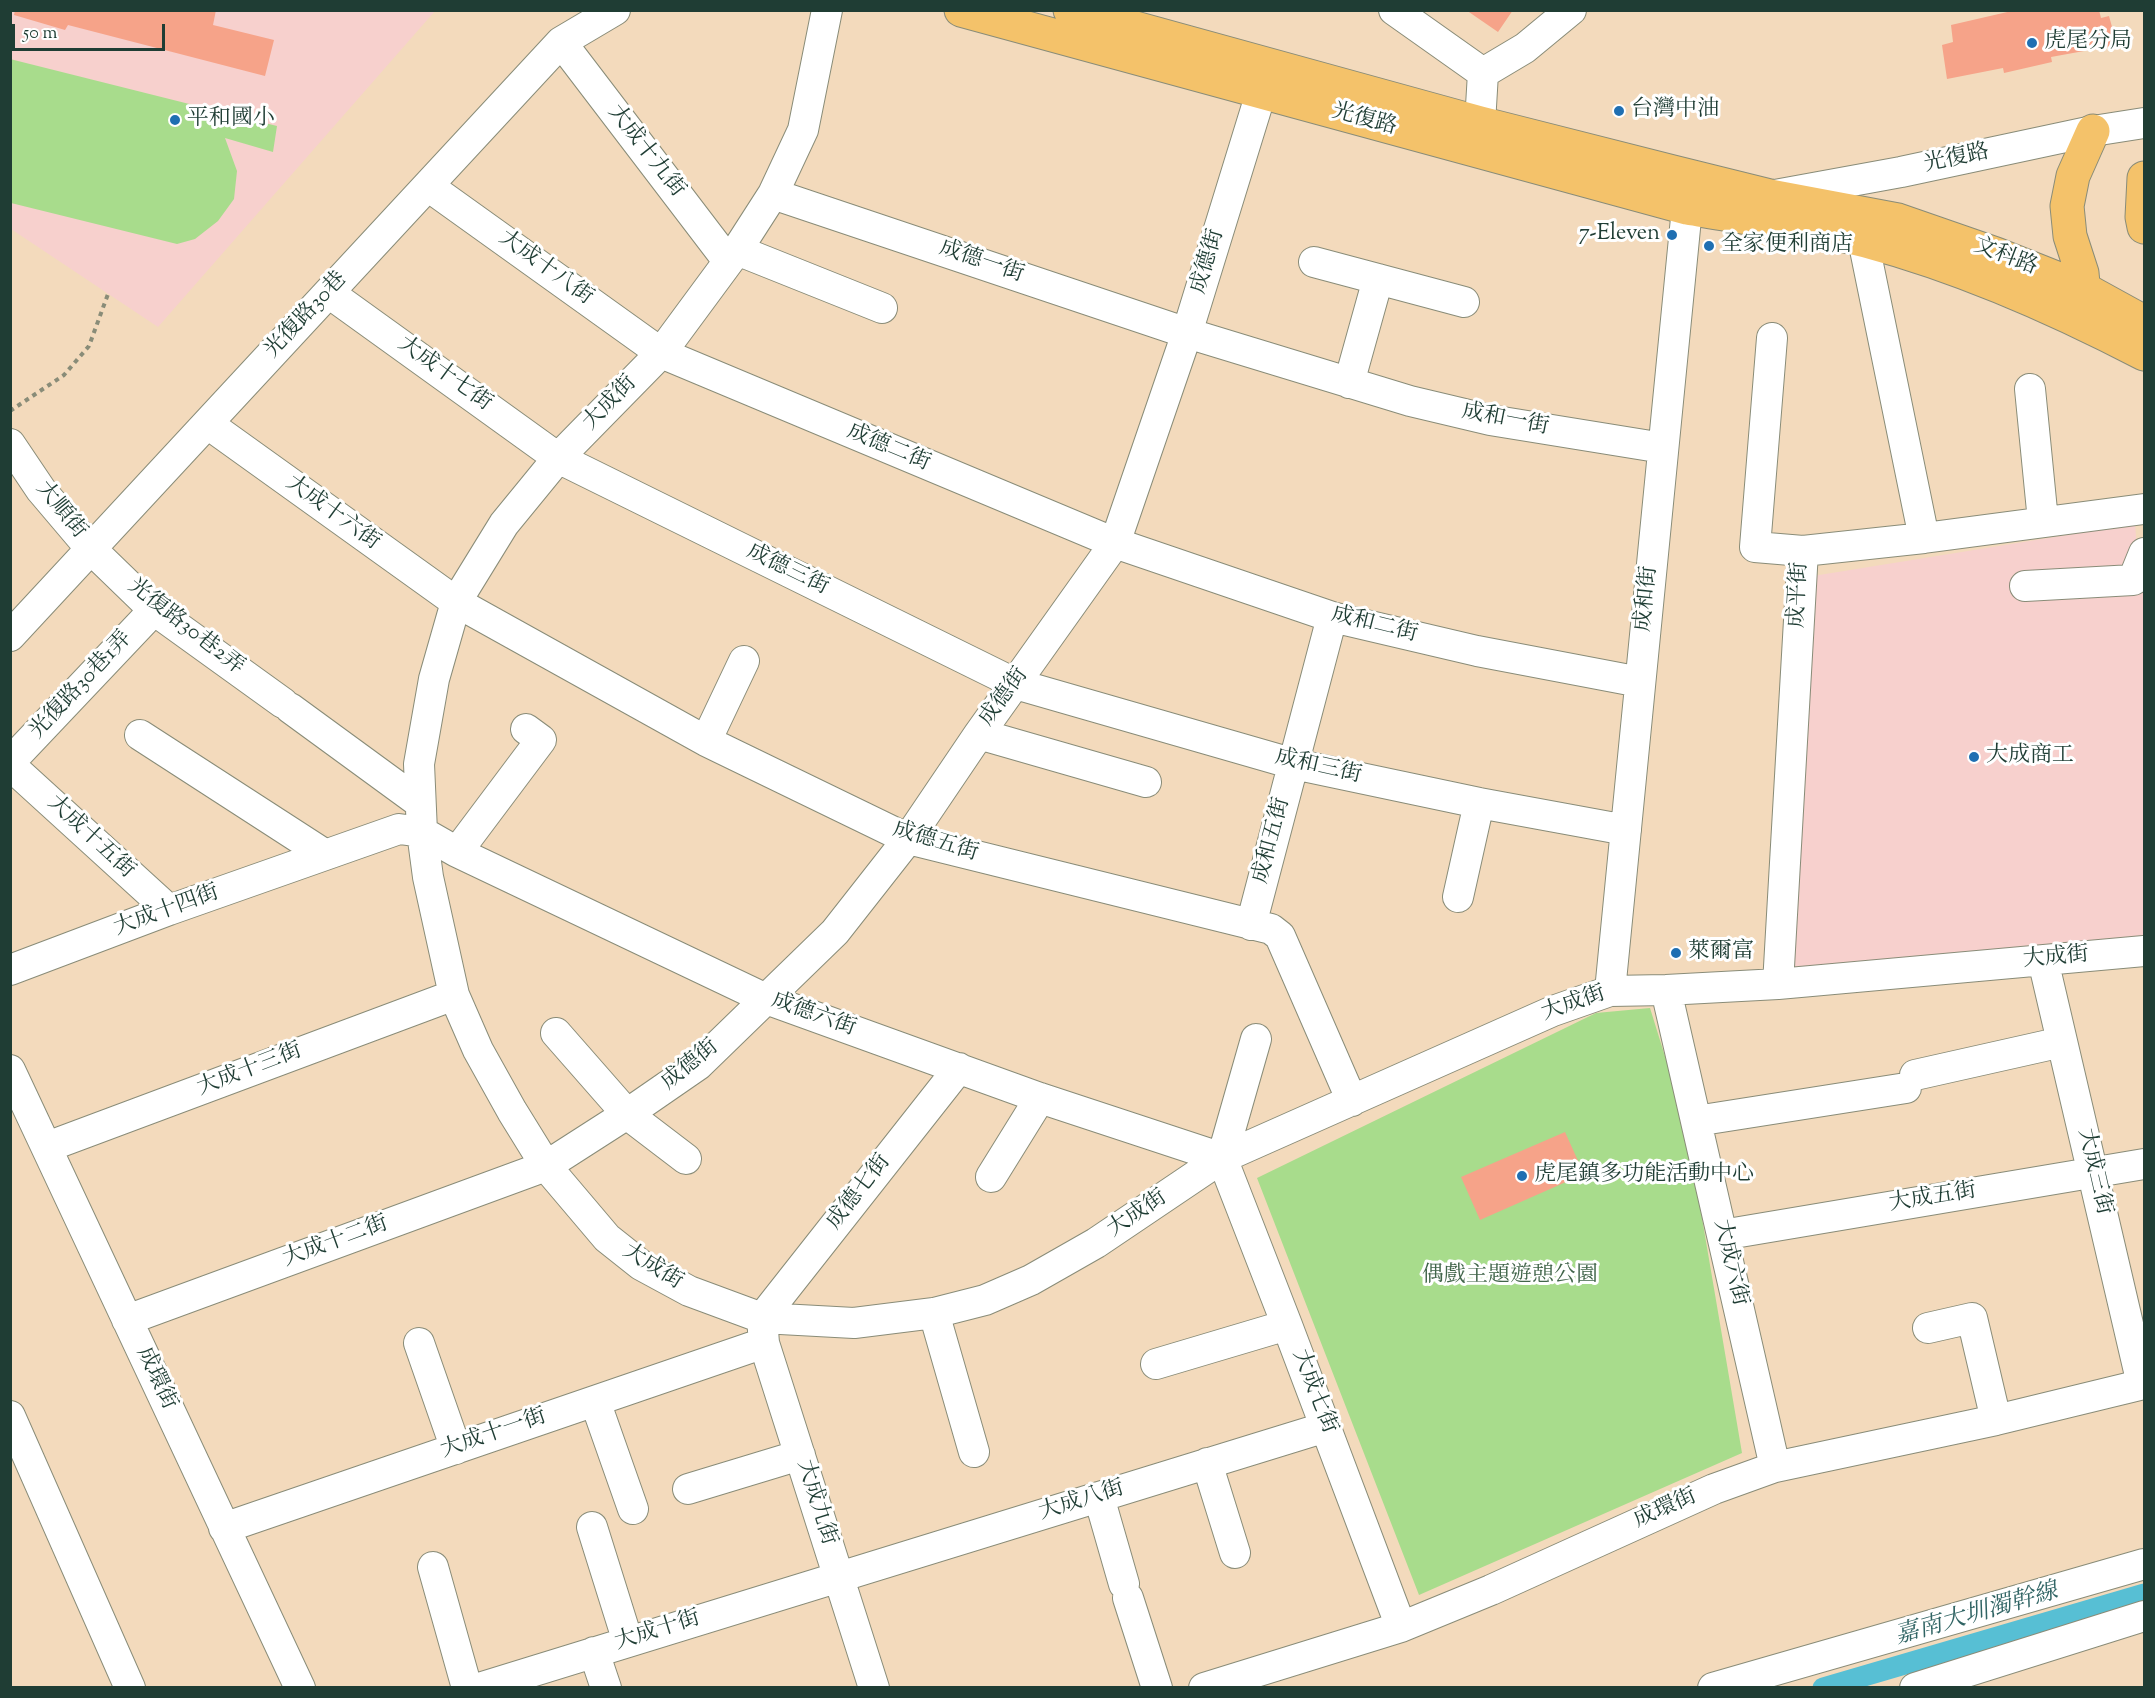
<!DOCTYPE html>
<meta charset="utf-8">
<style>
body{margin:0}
#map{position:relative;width:2155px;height:1698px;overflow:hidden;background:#f3dabc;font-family:"Sorts Mill Goudy",serif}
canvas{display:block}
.frame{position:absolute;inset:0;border:12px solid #1f3d34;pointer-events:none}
.scale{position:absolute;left:12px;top:24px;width:153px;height:27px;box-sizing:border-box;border:3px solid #1f3d34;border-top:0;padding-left:8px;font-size:18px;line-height:21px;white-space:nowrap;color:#1f3d34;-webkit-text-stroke:4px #fff;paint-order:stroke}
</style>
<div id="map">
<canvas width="2155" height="1698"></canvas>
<div class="frame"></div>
<div class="scale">50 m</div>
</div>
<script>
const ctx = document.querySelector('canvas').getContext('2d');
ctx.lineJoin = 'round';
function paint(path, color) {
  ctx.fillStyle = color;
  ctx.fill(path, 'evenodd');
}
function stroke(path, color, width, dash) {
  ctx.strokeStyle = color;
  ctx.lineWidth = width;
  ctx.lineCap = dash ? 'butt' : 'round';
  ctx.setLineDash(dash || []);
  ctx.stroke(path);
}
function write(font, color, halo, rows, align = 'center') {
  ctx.font = font + ' "Sorts Mill Goudy","Noto Serif TC",serif';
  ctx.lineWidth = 6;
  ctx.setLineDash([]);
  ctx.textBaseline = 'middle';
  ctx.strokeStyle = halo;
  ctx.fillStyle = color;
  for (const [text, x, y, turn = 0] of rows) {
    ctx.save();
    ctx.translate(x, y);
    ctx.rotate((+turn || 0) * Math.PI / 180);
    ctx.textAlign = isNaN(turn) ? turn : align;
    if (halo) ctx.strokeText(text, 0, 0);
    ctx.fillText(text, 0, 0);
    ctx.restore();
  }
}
paint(new Path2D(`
 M10 11H435L158 327 11 229Z
 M2135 524 2139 573 2144 574V938L1794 967 1813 576Z`), '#f7d0cd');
paint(new Path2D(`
 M10 59 277 126 273 152 225 138 237 171 234 199 218 221 195 239 177 244 11 203Z
 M1650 1008 1686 1124 1742 1453 1419 1595 1257 1178 1596 1013Z`), '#a8dc8c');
stroke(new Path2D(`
 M1823 1688 2144 1594`), '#57bfd4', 21);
paint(new Path2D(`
 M15 10H216L213 25 274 40 265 76 68 25 65 30 14 15Z
 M1466 10H1513L1498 32Z
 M2016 10H2099L2101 18 2109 16 2117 45 2051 57 2052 62 2004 73 2003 68 1947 79 1942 45 1953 42 1951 25Z
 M1565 1132 1584 1174 1480 1220 1461 1177Z`), '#f6a389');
const minor = new Path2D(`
 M827 10 803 130 773 194 737 250 661 353 558 458 504 524 456 602 434 679 419 764 422 832 428 877 454 995 478 1050 512 1111 546 1166 607 1238 641 1265 689 1291 762 1318 854 1323 934 1313 985 1300 1031 1280 1096 1243 1222 1158 1553 1011 1610 991 1666 990 1778 984 2144 951
 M1394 10 1483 73 1525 48 1571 10
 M561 42 728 261
 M1480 123 1483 73
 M428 186 661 353 1115 543 1332 617 1477 651 1640 682
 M773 194 1187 333 1410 401 1490 420 1663 448
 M1775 195 1901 172 2093 131 2144 123
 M1859 220 1924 538
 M737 250 882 308
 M1314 262 1464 302
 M329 293 558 458 1016 684 1294 764 1479 803 1626 830
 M1772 338 1755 547 1803 551 1924 538 2144 509
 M1349 383 1378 279
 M2030 389 2043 521
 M208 424 456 602 706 741 908 839 1271 929 1280 936 1352 1101
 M10 444 41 490 91 549 154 610 283 703
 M2025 586 2133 580 2144 553
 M10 636 561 42 615 10
 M290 708 420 803
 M979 734 1146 782
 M140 735 324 854
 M706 741 744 661
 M10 762 154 610
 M10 765 169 910
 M457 852 541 740 526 729
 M1458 897 1479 803
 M1251 925 1332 617
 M2043 960 2142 1384
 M10 970 169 910 399 829 422 832 457 852 766 999 1040 1098 1222 1158
 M1778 984 1803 551
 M1666 990 1775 1467
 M1610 991 1687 208 1710 205
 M556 1033 627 1114 686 1159
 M10 1070 300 1688
 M1915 1075 2062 1042
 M1696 1121 1906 1088
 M47 1147 454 995
 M1222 1158 1287 1325 1401 1627
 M1222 1158 1256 1039
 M991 1177 1040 1098
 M1722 1235 2144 1164
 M934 1313 974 1452
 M127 1320 546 1166 627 1114 698 1065 835 932 908 839 979 734 1115 543 1187 333 1261 93
 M1928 1328 1972 1318 1996 1420
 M419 1343 456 1449
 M1156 1364 1287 1325
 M595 1401 633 1509
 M10 1416 130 1688
 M1207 1463 1235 1553
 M688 1489 800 1455
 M1099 1497 1124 1584
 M592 1527 628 1642
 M224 1528 764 1343
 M433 1567 467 1688
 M1128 1598 1157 1688
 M594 1652 606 1688
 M479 1688 1326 1427
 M874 1688 764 1343 762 1318 959 1068
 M1204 1688 1401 1627 1491 1590 1714 1489 1775 1467 1996 1420 2144 1384
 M1713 1688 2144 1564
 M1915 1688 2144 1616`);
const major = new Path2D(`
 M961 10 1687 208C1746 218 1808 226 1866 241 1963 267 2056 308 2144 354
 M1070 10 1480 123 1673 172 1770 196 1898 220 1996 254 2084 289 2144 322
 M2144 178 2142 217 2144 227
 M2085 305 2082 273 2070 236 2067 206 2073 176 2093 131`);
stroke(minor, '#898c78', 32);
stroke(major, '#898c78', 35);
stroke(new Path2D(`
 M10 411 64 375 89 346 108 294`), '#898c78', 4, [4.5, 4.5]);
stroke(minor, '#fff', 30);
stroke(major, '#f4c26a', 33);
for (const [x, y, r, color] of [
 [2032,43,6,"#1f6fb2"],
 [1619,111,6,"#1f6fb2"],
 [175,120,6,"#1f6fb2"],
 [1672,235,6,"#1f6fb2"],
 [1709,246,6,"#1f6fb2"],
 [1974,757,6,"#1f6fb2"],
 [1676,953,6,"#1f6fb2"],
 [1522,1176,6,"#1f6fb2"]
]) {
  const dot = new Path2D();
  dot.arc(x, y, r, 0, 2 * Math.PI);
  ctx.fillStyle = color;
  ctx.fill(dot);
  stroke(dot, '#fff', 2);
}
write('22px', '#1f3d34', '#fff', [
 ["虎尾分局",2044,43],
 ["台灣中油",1631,111],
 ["平和國小",187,120],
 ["7-Eleven",1660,235,"right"],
 ["全家便利商店",1721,246],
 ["大成商工",1986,757],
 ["萊爾富",1688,953],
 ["虎尾鎮多功能活動中心",1534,1176]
], 'left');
write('22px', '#1f3d34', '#fff', [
 ["光復路",1364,121,15],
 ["大成十九街",645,152,52],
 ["光復路",1957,160,-12],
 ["文科路",2005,258,21],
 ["成德街",1209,262,-73],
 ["成德一街",981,263,19],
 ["大成十八街",545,269,36],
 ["光復路30巷",307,316,-47],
 ["大成十七街",444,375,36],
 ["大成街",611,404,-46],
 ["成和一街",1505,421,11],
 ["成德二街",888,449,23],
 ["大順街",60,511,51],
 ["大成十六街",332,514,36],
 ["成德三街",787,571,26],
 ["成平街",1800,595,-87],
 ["成和街",1648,599,-84],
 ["成和二街",1374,626,14],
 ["光復路30巷2弄",185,628,38],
 ["光復路30巷1弄",82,686,-47],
 ["成德街",1005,698,-54],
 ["成和三街",1318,768,13],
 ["大成十五街",90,838,43],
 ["成和五街",1273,841,-75],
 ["成德五街",935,843,17],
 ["大成十四街",167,912,-20],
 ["大成街",2056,959,-5],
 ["大成街",1574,1005,-19],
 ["成德六街",813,1016,20],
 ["成德街",691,1066,-39],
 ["大成十三街",250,1071,-21],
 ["大成三街",2093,1172,77],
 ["成德七街",860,1193,-52],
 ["大成五街",1933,1199,-9],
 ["大成街",1138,1215,-34],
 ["大成十二街",336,1243,-20],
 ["大成六街",1729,1263,77],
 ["大成街",652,1268,32],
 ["成環街",155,1379,65],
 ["大成七街",1313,1392,69],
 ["大成十一街",494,1435,-19],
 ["大成八街",1082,1502,-17],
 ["大成九街",815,1503,73],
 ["成環街",1666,1510,-24],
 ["大成十街",658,1632,-17]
]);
write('22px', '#41654a', '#fff', [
 ["偶戲主題遊憩公園",1510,1277]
]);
write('italic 24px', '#306464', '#fff', [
 ["嘉南大圳濁幹線",1977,1616,-16]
]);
</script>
